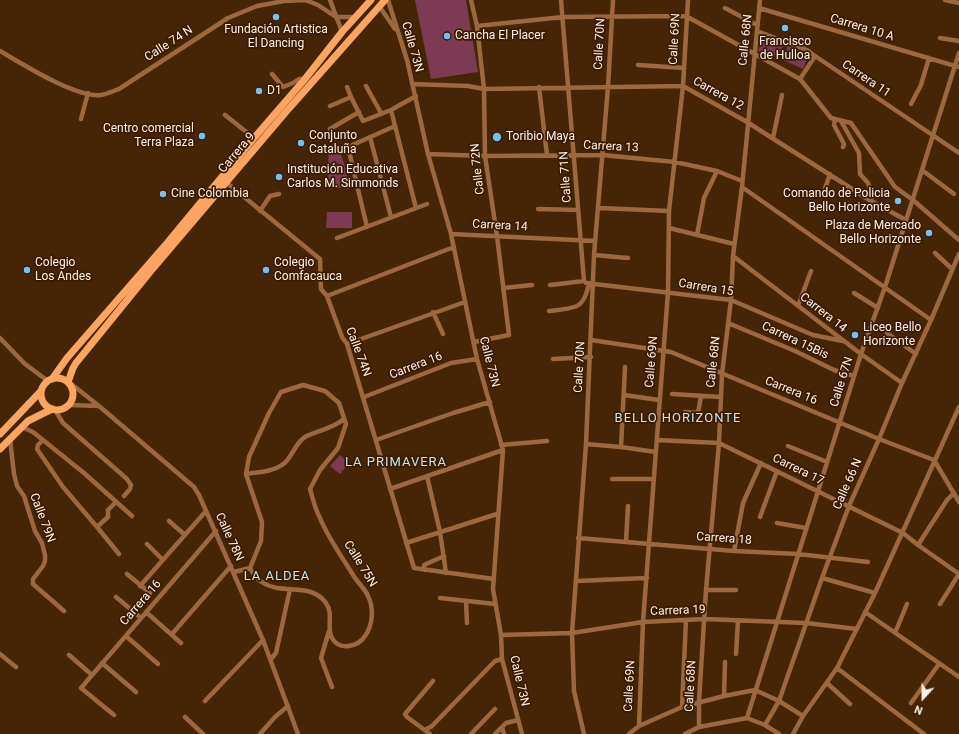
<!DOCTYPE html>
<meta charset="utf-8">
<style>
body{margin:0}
#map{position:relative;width:959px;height:734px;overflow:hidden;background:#462506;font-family:Roboto,sans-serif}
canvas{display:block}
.north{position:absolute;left:903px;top:678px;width:40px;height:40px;-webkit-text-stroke:3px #3b1b00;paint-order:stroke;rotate:201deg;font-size:11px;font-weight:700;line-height:16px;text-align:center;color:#fff1e8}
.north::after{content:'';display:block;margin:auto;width:14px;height:18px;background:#fff1e8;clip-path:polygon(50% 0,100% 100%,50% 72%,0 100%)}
</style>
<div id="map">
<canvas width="959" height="734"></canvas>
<div class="north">N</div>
</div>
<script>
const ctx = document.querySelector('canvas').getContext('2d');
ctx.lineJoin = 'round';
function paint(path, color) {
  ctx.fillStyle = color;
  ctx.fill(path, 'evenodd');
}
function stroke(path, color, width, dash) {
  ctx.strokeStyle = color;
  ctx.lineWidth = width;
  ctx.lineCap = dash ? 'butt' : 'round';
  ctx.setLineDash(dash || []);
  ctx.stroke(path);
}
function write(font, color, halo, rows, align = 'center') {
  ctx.font = font + ' Roboto,sans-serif';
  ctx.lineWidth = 3.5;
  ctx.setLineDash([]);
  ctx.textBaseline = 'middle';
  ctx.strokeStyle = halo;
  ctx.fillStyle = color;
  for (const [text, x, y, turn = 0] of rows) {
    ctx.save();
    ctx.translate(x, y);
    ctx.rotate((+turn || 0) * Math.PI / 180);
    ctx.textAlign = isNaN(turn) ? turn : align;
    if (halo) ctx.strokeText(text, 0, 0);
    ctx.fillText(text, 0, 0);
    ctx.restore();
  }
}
paint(new Path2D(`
 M415 0H466L478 72 431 79Z
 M763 36 784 42 780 58 758 51Z
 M788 45 809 55 803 69 783 60Z
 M337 144 344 163 350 189 328 187V166L340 163 328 164 329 148Z
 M327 212H352V228H326Z
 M340 455 349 463 340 474 330 466Z`), '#7d3a53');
stroke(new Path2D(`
 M330 0 342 32
 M388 0 407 60 428 154 451 234 477 359 503 450 493 589 501 635 502 659 522 734
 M471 0 477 26 484 89 485 156 497 236 509 335 474 342
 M561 0 584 281
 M945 0 959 3
 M379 6 395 29
 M725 8 757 25
 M759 8 959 67
 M477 26 563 17 686 16 800 79 831 118 851 123 895 187 913 200 959 240
 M757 31 807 50 815 56 959 153
 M940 38 959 41
 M0 51C22 64 76 98 101 95 107 94 113 91 119 89L228 18 257 6 284 1 305 0 318 5 336 17H355
 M638 65 684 68
 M272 74 283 87 293 83 299 79H305
 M800 79 815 56
 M412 84 468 86 484 89 683 86 747 122 871 201 906 220
 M366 86 381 113
 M347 87 351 97 363 121 391 110 416 96
 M539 87 547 155
 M911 104 921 85 929 58
 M330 106 351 97
 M391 110 416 208
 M225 115 254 138
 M81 119 88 93
 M835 119 834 125 844 144 843 147
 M841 121 859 153 860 174 868 183 872 194 871 201
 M330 129 359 112
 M370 137 391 217
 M773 138 782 95
 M428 154 485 156 602 155 675 162 717 171 742 181
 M922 170 954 194
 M227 183 320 259 321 289 327 296 342 337 347 344 414 568 494 579
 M742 187 931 320
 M823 194 830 174
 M599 208 669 211
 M538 209 578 210
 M260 211 270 196 279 194
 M367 227 348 147 395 126
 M669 228 734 244
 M451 234 595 241
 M697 235 704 198 717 171
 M337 238 427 204
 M935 253 952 269
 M594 255 628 258
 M733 256 861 354 902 383
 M550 285 584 281 586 283 731 300 813 335 843 341
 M503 288 532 285
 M854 293 878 308
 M327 296 454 247
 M798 306 811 271
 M549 311C556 310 575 309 580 304 585 299 588 289 589 283
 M433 312 443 334
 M728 323 795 351 834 370 854 376
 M887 333 916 354
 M0 338 25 364 48 381
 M591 340 671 352 879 439 934 460 959 502
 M347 344 465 302
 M553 359 591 357
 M70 383 99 406 194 487 199 495 263 640 298 734
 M672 394 721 397
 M624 395 659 400
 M364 397 451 363 477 359
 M70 405 99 406
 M55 410 63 423 127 479 131 485 130 489 124 496
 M685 412 698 413 701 396
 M22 427 33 432 84 473 132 516
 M10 439 14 474 17 486 24 496 35 531 42 543 45 555V561L43 566 33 579V584L64 611
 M43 440 38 445 37 449 63 487 97 527
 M376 440 453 413 490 402
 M657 440 719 443 903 533 918 545 959 574
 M586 444 621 447 656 452
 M501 445 547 441
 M788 446 827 462
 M621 447 625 367
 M246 474C258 472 272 472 282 465 292 459 294 444 305 437 318 430 332 429 344 419
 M427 476 440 532 446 573
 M612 479H654
 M390 489 503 450
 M116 502 108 510V517L97 527 119 554
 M760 517 777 471
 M169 521 185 535
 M777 523 806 528
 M578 538 734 551 798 554 868 562
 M626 541 628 506
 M406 543 497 514
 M147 544 163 560
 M918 545 947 500 954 493
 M734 551 743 503 761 463
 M425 570 424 565 444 556
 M234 572 250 568C253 574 256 579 262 582 282 596 310 581 326 603 334 614 326 628 332 638 339 651 358 647 365 636 373 625 374 608 368 596 365 589 359 584 355 578 344 560 328 538 320 518 315 509 313 499 310 489L320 470 338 448 346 424 339 403 325 391 303 385 281 392 269 413 249 457 246 474 262 522 261 541 250 568
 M127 574 150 593
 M822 578 875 593
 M576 581 647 578
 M140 586 206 511
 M706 590H736
 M116 597 141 618
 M440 598 495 604
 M466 601 467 623
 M940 604 959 574
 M146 612 181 643
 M865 612 959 677
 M329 631 321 658 332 687
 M895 633 907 604
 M172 634 231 566
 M501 635 572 633 643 622 705 619 806 623 857 629
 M126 636 158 664
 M0 654 16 667
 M736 654 738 620
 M69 655 92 675
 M271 659 276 653 290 589
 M102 663 136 692
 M837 668 924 734
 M827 683 850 704
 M724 696 725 662
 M205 701 263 640
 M911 703 939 664
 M682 707 686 620
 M114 715 81 688 216 531
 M185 717 203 734
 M747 718 861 354 885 287 959 53
 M765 725 779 701 822 578 849 506 879 439 902 383 931 320 959 254
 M639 726 643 622 668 292 669 211 683 86 688 0
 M502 727 504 734
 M699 727V701L706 590 719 443 722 374 731 300 733 256 742 187 760 0
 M425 730 432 726 495 661 502 659
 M260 734 275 717 288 706
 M430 734 407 717 405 714 433 681
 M471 734 495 709
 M495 734 506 723 518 720
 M584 734 574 691 572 633 586 444 594 255 608 87 613 0
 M629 734 639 726 682 707 724 696 755 690 779 701 803 716
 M685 734 699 727 747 718 765 725 779 734
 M793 734 803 716 837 668 875 593 959 407`), '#9b683f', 4.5);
stroke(new Path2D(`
 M41 394a16 16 0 1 1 32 0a16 16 0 1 1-32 0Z
 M52 379 67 358 168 242 254 138 305 79 342 32 371 0
 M68 382 73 368 76 363 150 272 285 113 385 0
 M0 434 41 391
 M0 449 28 421 52 409`), '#faa561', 7);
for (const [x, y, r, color] of [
 [276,17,4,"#71c1f5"],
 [785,28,4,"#71c1f5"],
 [447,36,4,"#71c1f5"],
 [259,91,4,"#71c1f5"],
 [202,136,4,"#71c1f5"],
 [497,137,5,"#71c1f5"],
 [301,143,4,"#71c1f5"],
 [279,177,4,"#71c1f5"],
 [163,194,4,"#71c1f5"],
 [898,201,4,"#71c1f5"],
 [929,233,4,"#71c1f5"],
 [27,270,4,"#71c1f5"],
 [266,270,4,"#71c1f5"],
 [855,335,4,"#71c1f5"]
]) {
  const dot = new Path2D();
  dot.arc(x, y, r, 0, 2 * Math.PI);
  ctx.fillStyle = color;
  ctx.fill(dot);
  stroke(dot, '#3b1b00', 1.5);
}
write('12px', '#fff1e8', '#3b1b00', [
 ["Carrera 10 A",862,28,17],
 ["Calle 69N",675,39,-87],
 ["Calle 68N",746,40,-84],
 ["Calle 74 N",169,44,-33],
 ["Calle 70N",600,44,-87],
 ["Calle 73N",412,47,74],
 ["Carrera 11",866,79,34],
 ["Carrera 12",718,94,29],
 ["Carrera 13",611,147,3],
 ["Carrera 9",237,153,-50],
 ["Calle 72N",478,169,-96],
 ["Calle 71N",566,177,-94],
 ["Carrera 14",500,226,3],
 ["Carrera 15",706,288,9],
 ["Carrera 14",823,313,38],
 ["Carrera 15Bis",795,341,25],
 ["Calle 74N",358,352,69],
 ["Calle 73N",489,362,76],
 ["Calle 69N",652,362,-85],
 ["Calle 68N",714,362,-84],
 ["Carrera 16",416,366,-21],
 ["Calle 70N",580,367,-87],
 ["Calle 67N",842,382,-73],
 ["Carrera 16",791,391,22],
 ["Carrera 17",798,470,26],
 ["Calle 66 N",848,484,-66],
 ["Calle 79N",42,518,69],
 ["Calle 78N",229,537,65],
 ["Carrera 18",724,539,4],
 ["Calle 75N",360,564,58],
 ["Carrera 16",141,603,-49],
 ["Carrera 19",678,611,-2],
 ["Calle 73N",519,681,77],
 ["Calle 69N",630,686,-87],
 ["Calle 68N",691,686,-87]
]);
write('12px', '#fff1e8', '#3b1b00', [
 ["Fundación Artistica",276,30,"center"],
 ["El Dancing",276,44,"center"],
 ["Cancha El Placer",455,36],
 ["Francisco",785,42,"center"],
 ["de Hulloa",785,56,"center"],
 ["D1",267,91],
 ["Centro comercial",194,129,"right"],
 ["Terra Plaza",194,143,"right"],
 ["Conjunto",309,136],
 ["Cataluña",309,150],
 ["Toribio Maya",506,137],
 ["Institución Educativa",287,170],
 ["Carlos M. Simmonds",287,184],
 ["Cine Colombia",171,194],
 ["Comando de Policia",890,194,"right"],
 ["Bello Horizonte",890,208,"right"],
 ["Plaza de Mercado",921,226,"right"],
 ["Bello Horizonte",921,240,"right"],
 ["Colegio",35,263],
 ["Los Andes",35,277],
 ["Colegio",274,263],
 ["Comfacauca",274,277],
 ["Liceo Bello",863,328],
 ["Horizonte",863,342]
], 'left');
ctx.letterSpacing = '1px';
write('13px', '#c5e1f4', '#3b1b00', [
 ["BELLO HORIZONTE",678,419],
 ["LA PRIMAVERA",396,463],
 ["LA ALDEA",277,577]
]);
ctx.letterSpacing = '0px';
</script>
